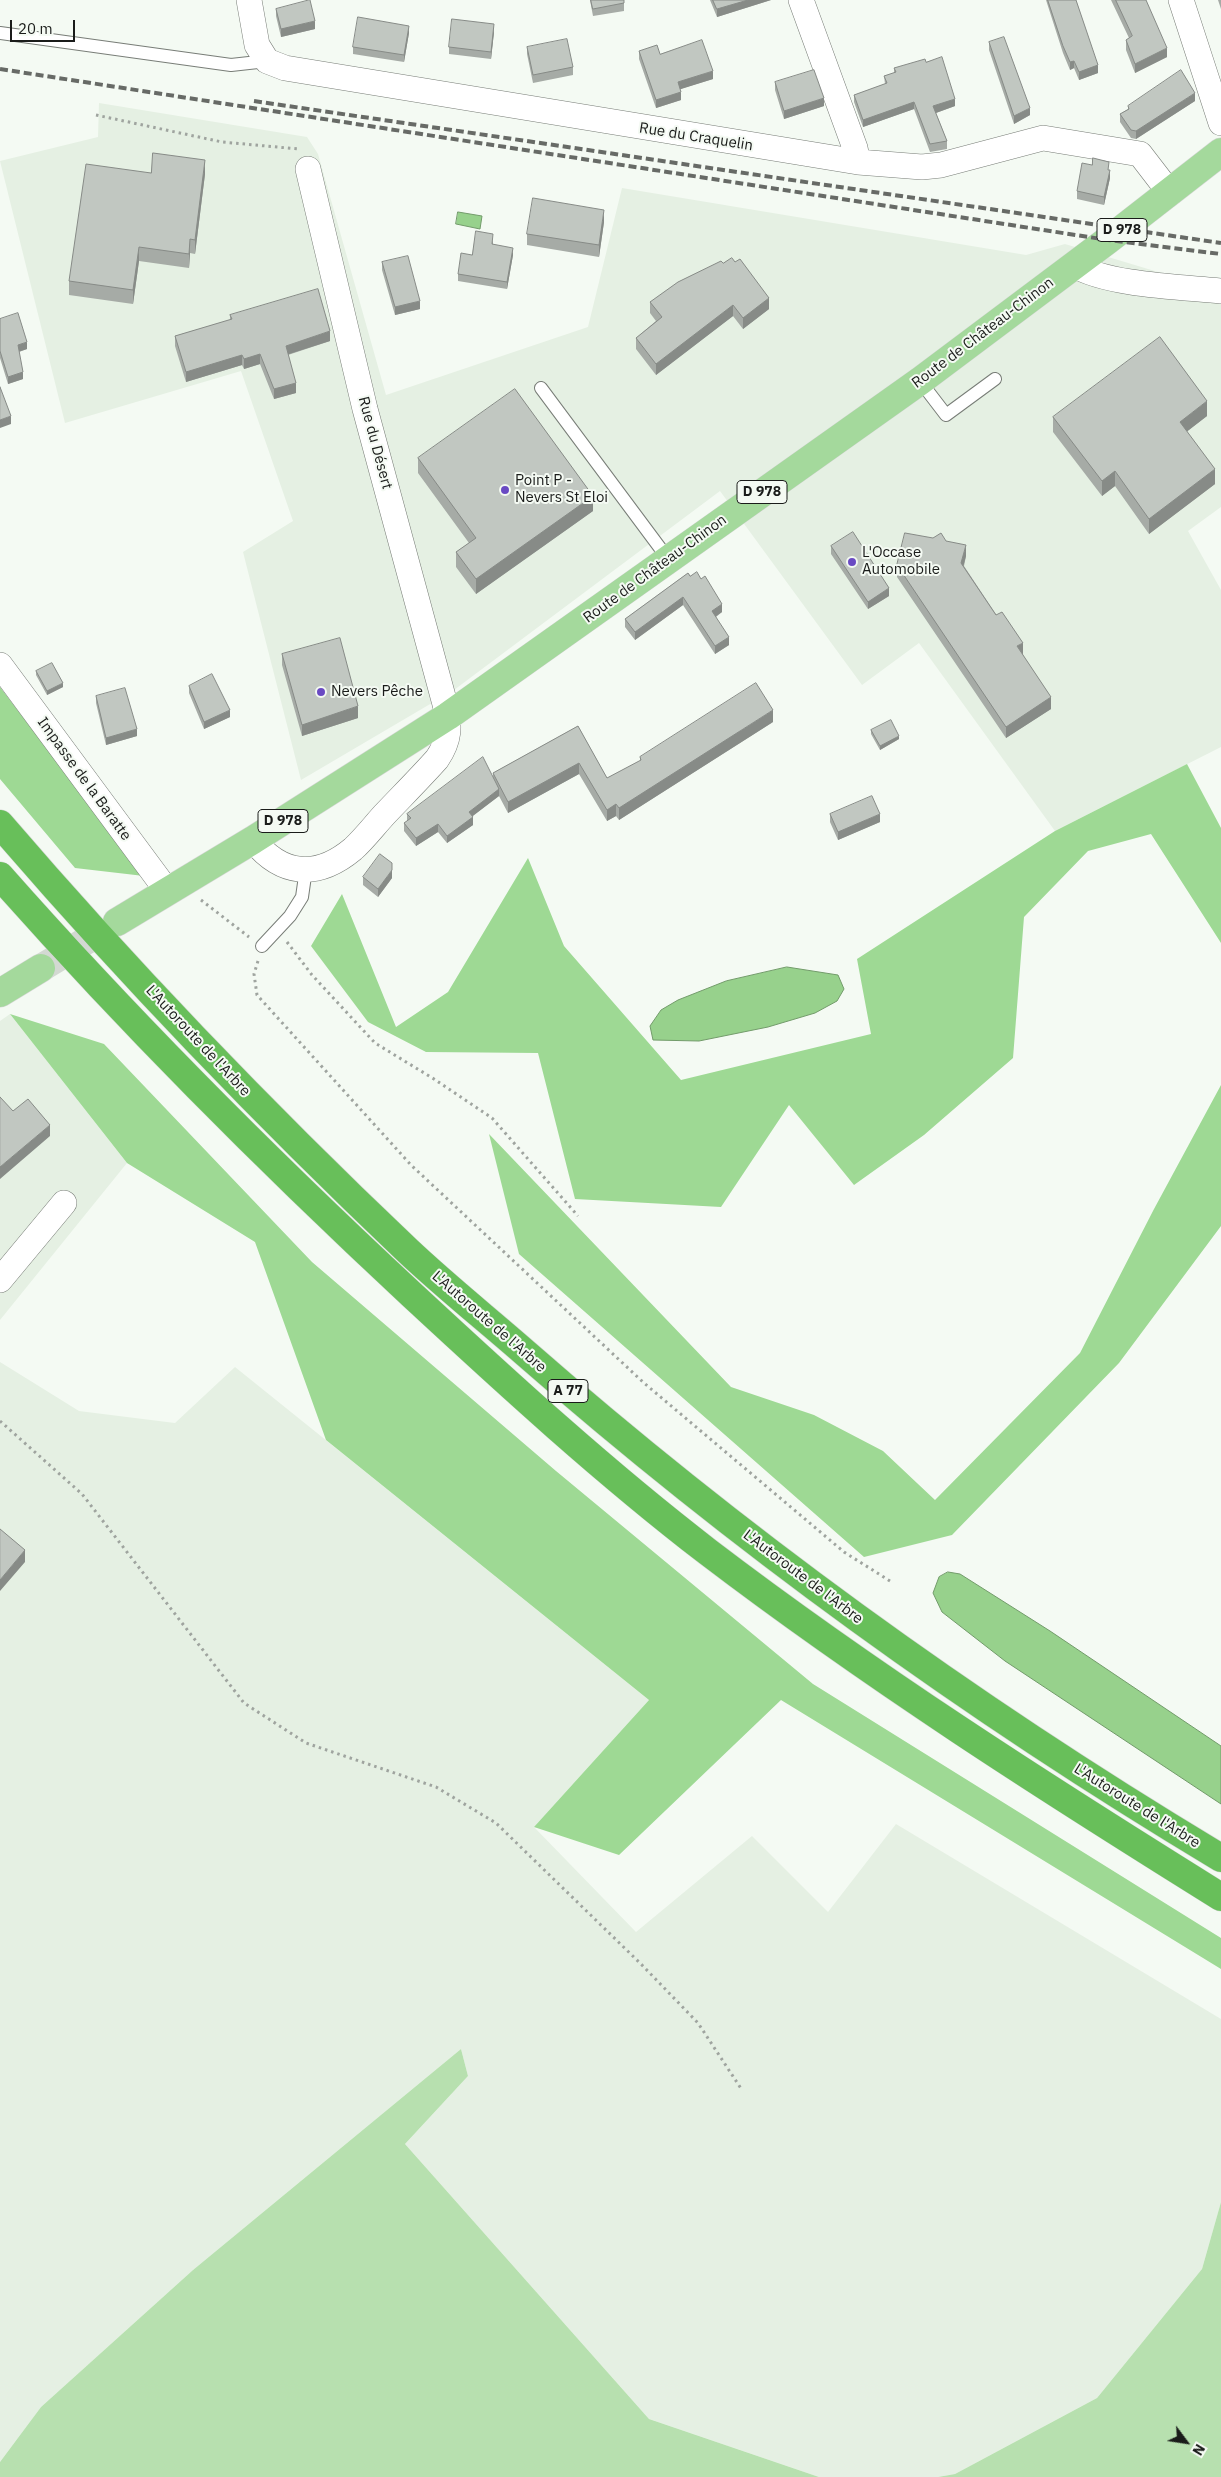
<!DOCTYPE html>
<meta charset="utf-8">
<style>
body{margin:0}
#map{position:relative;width:1221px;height:2477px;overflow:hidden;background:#f4faf3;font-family:"IBM Plex Sans",sans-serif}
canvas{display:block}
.north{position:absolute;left:1161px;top:2417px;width:50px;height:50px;-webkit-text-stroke:4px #f4faf3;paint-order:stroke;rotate:121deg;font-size:14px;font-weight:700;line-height:20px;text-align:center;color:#1a1c1a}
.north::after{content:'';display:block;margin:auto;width:18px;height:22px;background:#1a1c1a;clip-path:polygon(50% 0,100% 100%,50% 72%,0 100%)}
.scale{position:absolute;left:10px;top:20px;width:65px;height:22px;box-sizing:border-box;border:2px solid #1a1c1a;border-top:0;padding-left:6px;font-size:15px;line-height:18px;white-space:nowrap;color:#1a1c1a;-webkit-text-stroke:4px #f4faf3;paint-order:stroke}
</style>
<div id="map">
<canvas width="1221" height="2477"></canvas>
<div class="north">N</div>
<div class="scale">20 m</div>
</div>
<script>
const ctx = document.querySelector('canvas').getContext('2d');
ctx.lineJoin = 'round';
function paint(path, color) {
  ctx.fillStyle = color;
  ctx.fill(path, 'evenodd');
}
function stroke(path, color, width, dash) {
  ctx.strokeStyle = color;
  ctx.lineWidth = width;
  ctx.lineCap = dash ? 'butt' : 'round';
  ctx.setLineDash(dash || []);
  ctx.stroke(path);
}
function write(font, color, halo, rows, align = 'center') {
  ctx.font = font + ' "IBM Plex Sans",sans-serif';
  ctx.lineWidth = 4;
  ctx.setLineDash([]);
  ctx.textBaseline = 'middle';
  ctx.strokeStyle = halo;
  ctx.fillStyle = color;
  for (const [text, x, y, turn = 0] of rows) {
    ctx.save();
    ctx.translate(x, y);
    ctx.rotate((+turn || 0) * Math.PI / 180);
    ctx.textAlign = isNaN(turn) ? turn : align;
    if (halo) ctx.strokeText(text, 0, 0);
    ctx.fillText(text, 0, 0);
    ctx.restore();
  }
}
paint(new Path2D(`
 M99 103 307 137 318 154 386 395 588 327 622 188 1026 255 1065 244 1168 275 1221 280V507L1188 531 1221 590V747L1055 831 919 643 862 685 720 491 454 690 301 780 243 552 293 521 241 371 65 423 0 161 98 137Z
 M10 1014 127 1163 0 1320V1021Z
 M0 1362 79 1411 175 1423 235 1367 649 1700 534 1827 636 1932 752 1836 828 1912 896 1824 1221 2019V2202L1202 2269 1097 2398 955 2474 938 2477H819L649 2419 405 2144 468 2076 461 2049 193 2270 41 2407 0 2462Z`), '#e5f0e3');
paint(new Path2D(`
 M461 2049 468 2076 405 2144 649 2419 819 2477H0V2462L41 2407 193 2270Z
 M1221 2202V2477H938L955 2474 1097 2398 1202 2269Z`), '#b7e0af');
paint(new Path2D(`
 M0 687 144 876 75 868 0 779Z
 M1187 764 1221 828V943L1151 834 1088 851 1024 917 1013 1058 924 1135 854 1185 789 1105 721 1207 575 1199 538 1053 426 1052 368 1022 311 946 342 894 396 1027 448 992 528 858 564 946 681 1080 871 1034 857 959 1055 831Z
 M10 1014 104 1044 312 1262 556 1471 813 1684 1221 1938V1969L781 1700 619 1855 534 1827 649 1700 326 1440 255 1242 127 1163Z
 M1221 1085V1226L1119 1363 952 1535 864 1557 519 1254 489 1134 731 1387 814 1415 883 1451 935 1500 1080 1353 1154 1209Z`), '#9ed994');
const water = new Path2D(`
 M458 212 482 216 480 229 456 224Z
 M787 967 838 975 844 989 837 1001 815 1013 768 1027 699 1041 653 1040 650 1026 661 1010 678 1000 726 981Z
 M948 1572 960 1574 1050 1631 1221 1746V1804L1005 1661 942 1612 933 1593 939 1577Z`);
paint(water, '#97d18c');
stroke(water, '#729b6a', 1);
stroke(new Path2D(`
 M41 968 117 922`), '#d3d9d2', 28, [28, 14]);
const service = new Path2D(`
 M0 33 231 65 267 61
 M920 381 946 415 995 379
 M541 388 669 560
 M262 946 290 916 302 897 306 869`);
const minor = new Path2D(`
 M249 0 257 45 267 61 285 68 858 162 922 167 941 165 1043 138 1140 154 1170 193
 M801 0 855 148 858 162
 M1181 0 1221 123
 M1074 265C1107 285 1181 287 1221 291
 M0 665 168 892
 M253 840C282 876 317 879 353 849 364 839 374 826 384 815 402 796 420 778 437 759 450 740 450 726 445 704L365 409 308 169
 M0 1280 64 1203`);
const primary = new Path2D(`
 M117 922 253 840 448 716 920 381 1108 240 1221 152
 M0 993 41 968`);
const motorway = new Path2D(`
 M0 824C128 973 265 1115 407 1250 444 1285 484 1317 523 1351 740 1541 974 1710 1221 1858
 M0 876C129 1022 268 1161 411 1294 507 1383 604 1472 708 1552 872 1677 1046 1788 1221 1897`);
stroke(service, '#787d77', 14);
stroke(minor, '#787d77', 26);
stroke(primary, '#d6d6d6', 29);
stroke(motorway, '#d6d6d6', 29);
stroke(new Path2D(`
 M96 115 222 142 299 149
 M201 900 249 937
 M287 942 312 975 375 1043 434 1079 492 1118 578 1216
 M258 961 254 974 257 995 411 1165 644 1383 844 1552 890 1581
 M0 1421 82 1494 244 1703 306 1743 436 1787 496 1823 641 1964 698 2023 742 2090`), '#9fa49f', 3, [2.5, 4]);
stroke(service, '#fff', 12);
stroke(minor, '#fff', 25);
stroke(primary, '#a4d99c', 28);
stroke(motorway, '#68bf5a', 28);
stroke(new Path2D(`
 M0 69 1108 240 1221 254
 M254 101 1221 243`), '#676a66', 4, [8, 4]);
paint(new Path2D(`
 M590 0H624V11L593 16Z
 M710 0H771L717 17Z
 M1046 0H1076L1098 73 1079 80 1074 68 1070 70 1063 53Z
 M1111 0H1146L1167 57 1135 73 1126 50V40L1129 38Z
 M1218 0H1221V9Z
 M276 9 315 29 281 37 276 16Z
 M494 32 491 59 449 54V47Z
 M409 33 404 62 353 54V47Z
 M989 42 1030 115 1014 124 989 50Z
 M527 47 573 67V75L533 83 527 54Z
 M639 51 660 54 713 79 680 89 681 100 656 108 639 59Z
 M926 62 955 106 936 113 947 141V149L930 152 914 109 863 127 854 102V95L885 84 884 76 894 73V68Z
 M775 82 824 106 784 119 775 90Z
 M1195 101 1136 139 1131 138 1120 122V114L1128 109V106Z
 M1109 170 1110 178 1104 205 1077 199V191Z
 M151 173 205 174 195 254 190 253 189 268 139 261 133 304 69 295V281Z
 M604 222 599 257 527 245V234Z
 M493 241V244L513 255 507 289 458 281V274L472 255Z
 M382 262 420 309 395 315 382 270Z
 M735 262 769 309 743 329 733 316 656 375 636 349V338L656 321 650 313V302L723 263Z
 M230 315 330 341 288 355 296 393 274 399 260 364 244 369 242 365 186 382 175 346V336L230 320Z
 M0 319 27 349 19 352 23 379 8 384 0 358Z
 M1207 416 1187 431 1215 484 1149 534 1115 486 1102 496 1053 432V417Z
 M418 458 593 511 476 594 456 567V552L469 543 418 473Z
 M933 538 946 541 966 556 964 566 1023 655 1051 709 1006 738 897 577V565Z
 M831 546 889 596 868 609 831 554Z
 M688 573 722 612 716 617 729 645 715 654 683 605 635 640 625 627V619Z
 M282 654 358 718 302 736 282 665Z
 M36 671 63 687 47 695 36 675Z
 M189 686 230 717 204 729 189 693Z
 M96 696 137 736 106 745 96 703Z
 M773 722 619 820 616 816 607 821 579 774 508 813 499 796 472 816 473 825 447 843 438 832 416 846 404 831V823L407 821V814L493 777V773L578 726 607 778 640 761V757Z
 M871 730 899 739 880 750 871 734Z
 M830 814 880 822 838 840 830 822Z
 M363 877 392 878 378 897 363 885Z`), '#a6aba6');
paint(new Path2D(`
 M748 0H771L717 17V9Z
 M315 21V29L281 37V29Z
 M494 24V32L491 59V52Z
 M409 26V33L404 62V55Z
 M1167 48V57L1135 73V64Z
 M1074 61V68L1070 70V62Z
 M1098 65V73L1079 80V72Z
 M713 71V79L678 90V82Z
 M681 92V100L656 108V100Z
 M1195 93V101L1136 139V131Z
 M824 98V106L784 119V111Z
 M955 99V106L933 114V106Z
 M914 102V109L863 127V120Z
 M1030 108V115L1014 124V116Z
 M205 160V174L195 254V240Z
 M1110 170V178L1104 205V197Z
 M604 210V222L599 257V245Z
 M190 239V253L189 268V254Z
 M139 247V261L133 304V290Z
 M513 248V255L507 289V282Z
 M769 298V309L743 329V318Z
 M420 301V309L395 315V307Z
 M733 305V316L656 375V364Z
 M330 331V341L286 355V346Z
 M27 342V349L18 352V345Z
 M260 354V364L244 369V359Z
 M242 355V365L186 382V372Z
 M23 372V379L8 384V377Z
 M296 383V393L274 399V389Z
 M1207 401V416L1180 437V422Z
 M11 416V424L0 428V420Z
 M1215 469V484L1149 534V519Z
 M1115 471V486L1102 496V481Z
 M593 496V511L476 594V579Z
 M966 545V556L961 575V563Z
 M889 588V596L868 609V602Z
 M683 597V605L635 640V632Z
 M722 604V612L712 619V611Z
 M729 637V645L715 654V646Z
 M1023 643V655L1017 646Z
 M63 683V687L47 695V691Z
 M1051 697V709L1006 738V727Z
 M358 706V718L302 736V725Z
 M230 710V717L204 729V722Z
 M773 710V722L619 820V808Z
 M137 729V736L106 745V738Z
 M899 736V739L880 750V746Z
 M579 763V774L508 813V802Z
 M499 789V796L469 819V812Z
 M616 804V816L607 821V810Z
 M880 814V822L838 840V832Z
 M473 817V825L447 843V836Z
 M438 824V832L416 846V838Z
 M392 870V878L378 897V889Z
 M50 1125V1136L0 1179V1167Z
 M25 1550V1562L0 1591V1580Z`), '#878b87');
const building = new Path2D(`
 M310 0 315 21 281 29 276 9Z
 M591 0H624V3L593 9Z
 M713 0H748L717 9Z
 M1048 0H1076L1098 65 1079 72 1074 61 1070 62 1063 46Z
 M1116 0H1146L1167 48 1135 64 1126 40 1132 36Z
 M358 17 409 26 404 55 353 47Z
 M452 19 494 24 491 52 449 47Z
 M1004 37 1030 108 1014 116 989 42Z
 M567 39 573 67 533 75 527 47Z
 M702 40 713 71 678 82 681 92 656 100 639 51 657 45 660 54Z
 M942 57 955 99 933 106 947 141 930 144 914 102 863 120 854 95 887 83 884 76 896 72 894 68 925 59 926 62Z
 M814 70 824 98 784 111 775 82Z
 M1181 70 1195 93 1136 131 1131 130 1120 114 1129 109 1128 106Z
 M153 153 205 160 195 240 190 239 189 254 139 247 133 290 69 281 86 164 151 173Z
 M1093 158 1109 162 1108 170H1110L1104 197 1077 191 1082 163 1092 165Z
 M533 198 604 210 599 245 527 234Z
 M476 231 493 234 492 244 513 248 507 282 458 274 461 253 472 255Z
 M408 256 420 301 395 307 382 262Z
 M732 258 735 262 740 259 769 298 743 318 733 305 656 364 636 338 662 317 650 302 678 282 721 261 723 263Z
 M318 289 330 331 286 346 296 383 274 389 260 354 244 359 242 355 186 372 175 336 232 319 230 315Z
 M18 313 27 342 18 345 23 372 8 377 0 351V319Z
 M1160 337 1207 401 1180 422 1215 469 1149 519 1115 471 1102 481 1053 417Z
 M0 387 11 416 0 420Z
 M515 389 593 496 476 579 456 552 476 538 418 458Z
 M853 532 889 588 868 602 831 546Z
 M905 533 933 538 941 533 946 541 966 545 961 563 996 615 1002 612 1023 643 1017 646 1051 697 1006 727 897 565Z
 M697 572 701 579 705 576 722 604 712 611 729 637 715 646 683 597 635 632 625 619 688 573 690 576Z
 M340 638 358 706 302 725 282 654Z
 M52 663 63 683 47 691 36 671Z
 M212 674 230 710 204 722 189 686Z
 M756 683 773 710 619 808 616 804 607 810 579 763 508 802 493 773 578 726 607 778 641 760 640 757Z
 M125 688 137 729 106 738 96 696Z
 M891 720 899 736 880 746 871 730Z
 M483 757 499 789 469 812 473 817 447 836 438 824 416 838 404 823 411 818 407 814Z
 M872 796 880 814 838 832 830 814Z
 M380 854 392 863V870L378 889 363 877Z
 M0 1097 13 1111 28 1099 50 1125 0 1167Z
 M0 1529 25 1550 0 1580Z`);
paint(building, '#c1c7c1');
stroke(building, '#878b87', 1);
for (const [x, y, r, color] of [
 [505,490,5,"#6a4ac3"],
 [852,562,5,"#6a4ac3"],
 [321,692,5,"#6a4ac3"]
]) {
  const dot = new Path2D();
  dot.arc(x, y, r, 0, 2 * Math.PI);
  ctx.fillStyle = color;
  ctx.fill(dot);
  stroke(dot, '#f4faf3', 2);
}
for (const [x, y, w] of [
 [1122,230,50],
 [762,492,50],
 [283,821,50],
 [568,1391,40]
]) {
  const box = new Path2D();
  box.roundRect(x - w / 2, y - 11.5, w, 23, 4);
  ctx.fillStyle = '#f4faf3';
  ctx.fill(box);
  stroke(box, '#1a1c1a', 1);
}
write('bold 14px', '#1a1c1a', null, [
 ["D 978",1122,230],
 ["D 978",762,492],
 ["D 978",283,821],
 ["A 77",568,1391]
]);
write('15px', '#1a1c1a', '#f4faf3', [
 ["Rue du Craquelin",696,137,9],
 ["Route de Château-Chinon",983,333,-37],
 ["Rue du Désert",375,443,75],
 ["Route de Château-Chinon",655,569,-36],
 ["Impasse de la Baratte",84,779,54],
 ["L'Autoroute de l'Arbre",198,1041,47],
 ["L'Autoroute de l'Arbre",489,1322,41],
 ["L'Autoroute de l'Arbre",803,1577,37],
 ["L'Autoroute de l'Arbre",1137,1806,32]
]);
write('15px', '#1a1c1a', '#f4faf3', [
 ["Point P -",515,481],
 ["Nevers St Eloi",515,498],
 ["L'Occase",862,553],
 ["Automobile",862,570],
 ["Nevers Pêche",331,692]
], 'left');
</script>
